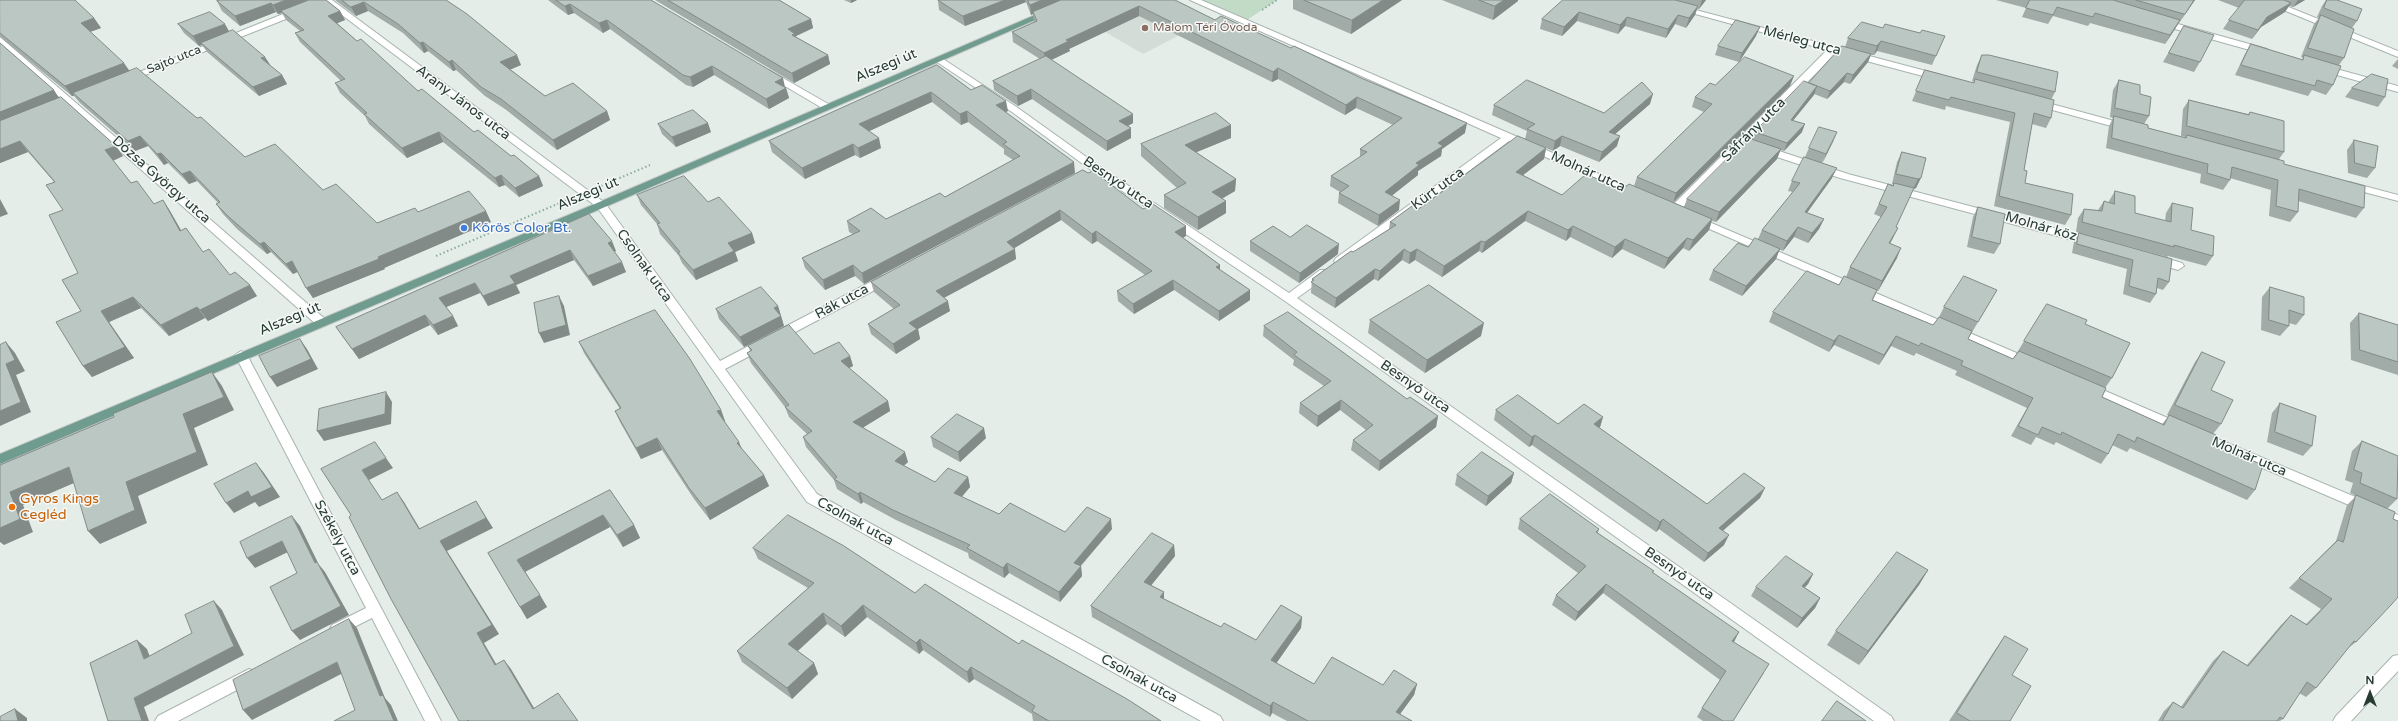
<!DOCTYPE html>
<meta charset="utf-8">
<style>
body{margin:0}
#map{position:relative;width:2398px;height:721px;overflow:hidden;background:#e5ede9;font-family:"Varela Round",sans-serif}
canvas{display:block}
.north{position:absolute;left:2350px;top:673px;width:40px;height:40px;-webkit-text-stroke:3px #f6f9f7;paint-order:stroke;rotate:0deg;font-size:11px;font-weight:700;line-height:16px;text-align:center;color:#273c35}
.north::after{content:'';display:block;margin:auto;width:14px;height:18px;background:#273c35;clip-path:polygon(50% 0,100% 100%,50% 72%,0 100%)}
</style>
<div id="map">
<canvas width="2398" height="721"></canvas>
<div class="north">N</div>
</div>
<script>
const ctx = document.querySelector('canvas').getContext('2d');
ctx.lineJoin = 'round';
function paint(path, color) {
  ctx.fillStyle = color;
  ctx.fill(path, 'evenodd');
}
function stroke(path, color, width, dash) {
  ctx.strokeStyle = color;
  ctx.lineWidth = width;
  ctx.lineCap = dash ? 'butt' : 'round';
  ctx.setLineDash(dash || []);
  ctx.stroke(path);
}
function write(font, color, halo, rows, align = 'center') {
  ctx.font = font + ' "Varela Round",sans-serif';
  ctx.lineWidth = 3;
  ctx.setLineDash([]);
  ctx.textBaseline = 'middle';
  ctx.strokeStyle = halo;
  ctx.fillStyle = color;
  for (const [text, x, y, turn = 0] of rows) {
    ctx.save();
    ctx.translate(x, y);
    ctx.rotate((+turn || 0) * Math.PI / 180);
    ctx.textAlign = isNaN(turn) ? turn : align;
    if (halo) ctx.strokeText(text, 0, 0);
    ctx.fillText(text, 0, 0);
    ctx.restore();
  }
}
paint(new Path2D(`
 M1107 0 1203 23 1143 54 1076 15Z`), '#d4dcd8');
paint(new Path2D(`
 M1201 0H1277L1247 20Z`), '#c1dbc7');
const minor = new Path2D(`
 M322 0H332L605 203 720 361 882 276H890L892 279 890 282 725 369 817 494 1220 716 1223 721H1201L807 502 597 207Z
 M1190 0H1201L1513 135 1643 194 1642 196H1634L1509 141 1344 264H1336L1334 261 1336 258 1501 138Z
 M1644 0H1658L1941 75 1943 77 1938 80 1836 53 1749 141 1848 174 2095 239 2096 241 2091 245 1840 178 1744 146 1678 212H1670L1669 210 1670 208 1827 50Z
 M2259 0H2271L2398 51V57Z
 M298 8 302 11 301 13 130 81H124L122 79Z
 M2160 19 2267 49 2269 51 2264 54 2157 24 2156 22Z
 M0 37 325 319 327 322 325 325H317L0 45Z
 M940 57 1018 108 1099 166 1289 293 1320 270H1328L1330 273 1328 276 1297 298 1891 716 1894 721H1874L1285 301 1091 170 1012 112 937 62 935 60Z
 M2322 65 2398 86V92L2319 70 2317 68Z
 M769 70 830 105 832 107 830 109H824L766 75 764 73Z
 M2037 100 2129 125 2131 127 2126 130 2034 105 2032 103Z
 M2349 182 2398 195V201L2345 187 2344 185 2345 183Z
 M1695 216 2033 360 2035 363 2029 367 2025 366 1691 221 1690 219Z
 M2155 255 2182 263 2184 266 2178 270 2151 262 2149 259 2151 256Z
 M241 351 247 355 441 721H425L372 618 342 633 337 635 332 633 330 629 332 625 366 608 235 355Z
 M2089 384 2184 425 2186 428 2184 431H2176L2085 391 2083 388Z
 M2199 431 2398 515V526L2195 439 2193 436 2195 433Z
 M2398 655V671L2351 721H2333L2336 716 2393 656Z
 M249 669 254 671 256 676 254 681 178 721H155L158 716Z`);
const primary = new Path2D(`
 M1070 0H1081L605 207 0 464V454L597 203Z`);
stroke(minor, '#a8b4af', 2);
stroke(primary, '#c3c8c6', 2);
stroke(new Path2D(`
 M1262 10 1277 0
 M601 186 650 165
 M436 256 569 199`), '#8aaca0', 2, [1.5, 2.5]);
paint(minor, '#fff');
paint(primary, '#709c8f');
paint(new Path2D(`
 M0 0 94 18 101 28 90 32 129 71 197 118 245 157 323 190 377 223 418 212 491 222 384 268 385 269 313 298 298 272 293 274 271 252 267 254 237 229 223 214 216 204 218 203 197 181 189 184 168 163 164 165 148 146 135 151 80 103 74 96H72L0 37Z
 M326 0 340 11 345 20 337 23 357 41 418 91 474 132 511 156 539 176 543 186 519 197 505 185 499 187 443 142 407 158 369 124 365 116 340 93 335 83 341 81 300 42 295 33 300 31 286 20 282 13 278 14 276 12 240 26 222 11 217 1Z
 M335 0H446L521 65 510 69 545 96 607 111 610 120 557 150 505 109 485 96 456 70 453 71 428 51 424 53 403 33 368 11 356 16Z
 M548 0H651L786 88 789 98 769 109 714 75 693 87 686 85 610 29 603 33 574 13 568 15Z
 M655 0H779L811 19 813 28 796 36V37L828 55 830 64 794 83Z
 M844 0H857L851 3Z
 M938 0H1175L1215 20 1465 133 1442 149 1441 156 1418 171V175L1392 195 1399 210 1378 226 1338 203 1339 193 1340 192 1330 186 1331 176 1360 157V149L1393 125 1356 108 1345 115 1278 79 1272 82 1139 16 1069 49 1070 51 1051 60 1133 123 1128 126 1131 138 1107 151 1032 99 1018 106 994 90 993 81 1040 59 1013 42 1012 32 1034 22 1033 14 1031 15 1026 2 965 26 939 10Z
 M1293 0H1402L1351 34 1293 9Z
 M1442 0H1518V1L1493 20Z
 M1563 0H1706L1699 9H1697L1695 15 1686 28 1675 24 1666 38 1625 26 1618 34 1577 21 1562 36 1540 29 1542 19Z
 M1996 0H2195L2179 23 2165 44 2090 23 2088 26 2053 16 2048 24 2022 17 2026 8Z
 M2218 0H2305L2293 7 2289 6 2285 12 2261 27 2252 39 2223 29 2229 20 2239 8Z
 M2326 0H2337L2357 21 2352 28 2344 58 2339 65 2333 85 2326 95 2312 90 2308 96 2235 75 2245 54 2251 44 2302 60 2303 58 2301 57 2314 24 2319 18 2317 17 2322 6Z
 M178 24 229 32 282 75 287 84 259 96 207 52 202 45 199 46 184 33Z
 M2184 26 2200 62 2194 72 2163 62Z
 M1883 28 1945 36 1932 65 1877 51 1874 55H1871L1868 62 1850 84 1844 82 1827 99 1814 94 1793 120 1802 132 1784 151 1780 150 1777 159 1716 222 1712 221 1709 230 1689 251 1683 248 1664 269 1622 249 1612 258 1570 237 1566 241 1525 221 1482 253 1479 251 1442 277 1415 260 1409 264 1402 260 1378 281 1374 279 1335 308 1311 293 1312 279 1389 229 1390 222 1418 209 1525 139 1527 131 1492 115 1494 105 1604 113 1650 104 1615 134 1617 146 1599 162 1560 146 1553 151 1546 148 1544 159 1523 175 1562 195 1622 190 1634 186 1637 177 1704 112 1692 107 1695 97 1715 85 1790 86 1673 202 1684 207 1687 199 1752 139 1755 132 1809 83 1845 47 1848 38Z
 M1756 36 1739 62 1715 55 1718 46Z
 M0 43 123 156 113 161 131 183 154 204 163 200 170 211 181 230 203 252 230 275 257 296 208 321 205 318 169 336 141 308 109 322 134 358 92 377 83 366 81 311 78 273 63 210 54 182 28 152 0 163Z
 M1982 55 2055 92 2051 100V118L2046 128 2032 124 2024 170 2025 183 2071 215 2065 225 1994 206 2010 122 1946 106 1945 110 1912 101 1925 70 1973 83 1974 82 1972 81 1977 65Z
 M2398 59V69L2392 66Z
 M937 65 971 90 1008 111 1005 112 1075 173 864 284 855 276 825 290 805 268 802 258 853 234 849 232 847 221 886 219 945 197 1013 160 1004 154V149L968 122 961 125 932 102 869 131 881 148 860 158 855 155 805 179 772 152 769 141Z
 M2119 80 2140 94 2149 116 2144 124 2148 128 2185 138V137L2181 136 2183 109 2189 100 2248 114 2250 112 2284 152 2279 159 2284 164 2364 208 2356 218 2298 201V212L2290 222 2269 216 2271 190 2230 178V180L2223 190 2200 183 2201 174 2106 148 2109 126 2113 118 2110 117 2113 90Z
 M2352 88 2385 97 2378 107 2345 97Z
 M658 124 711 132 676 147 662 134Z
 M1231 125V138L1196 152 1236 179 1235 191 1222 199 1226 201V213L1198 230 1164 208V195L1177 188 1141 156V144Z
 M1837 132 1822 163 1832 178 1807 213 1824 219 1819 229 1808 243 1794 237 1783 251 1779 249 1776 259 1742 296 1709 280 1713 270 1758 239 1762 230 1793 192 1788 191 1792 181 1805 157 1809 148Z
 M2354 140 2375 168 2367 178 2348 173 2347 150Z
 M1902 152 1926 158 1916 188 1913 189 1896 227 1893 238 1890 244 1897 258 1878 291H1877L1873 300 1933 325 1939 317 1944 307 1997 290 1968 339 2013 359 2047 304 2085 324 2112 378 2105 388 2102 397 2162 424 2169 416 2167 415 2195 362 2202 352 2211 390 2221 424 2213 434 2212 444 2255 490 2247 500 2130 448 2127 452 2112 445 2108 454 2101 464 2056 442 2054 445 2036 437 2031 445 2011 436 2027 408 1955 375 1957 371 1916 353 1914 356 1891 346 1879 365 1834 345 1829 352 1769 322 1773 312 1839 285 1846 277 1850 267 1881 217 1874 214 1888 184 1893 185 1894 184H1892L1897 162Z
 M1083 170 1143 209 1186 226V236L1183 238 1220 265V270L1250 290V300L1219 321 1174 290 1134 314 1118 301 1117 291 1145 275 1097 241 1092 244 1061 220 1014 248 1016 259 944 298 950 311 918 329 920 339 896 354 871 334 868 324 894 309 874 292 871 282Z
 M2115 191 2135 213 2165 221 2166 213 2172 203 2191 230 2213 256 2206 266 2168 256 2167 257 2076 232 2078 218 2084 209 2098 210 2104 201 2109 203V201Z
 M637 195 708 202 752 233 755 243 735 252 738 261 696 280 682 263 679 256 660 234 657 224 641 205Z
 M1978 207 2000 244 1994 254 1967 247 1973 217Z
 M589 214 616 251 614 252 626 272 593 286 574 260 516 285 520 293 488 306 480 293 446 307 453 316 458 326 438 335 430 325 359 359 343 337 336 327Z
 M2079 233 2172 259 2169 282 2163 290 2157 288 2156 294 2150 303 2123 294 2127 269 2072 253 2074 242Z
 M1290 237 1338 254 1299 283 1250 251V241Z
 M2270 287 2304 315 2296 325 2289 323V326L2280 336 2261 330 2262 297Z
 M778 306 784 326 744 347 719 319 716 309Z
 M2359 313 2398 325V375L2351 360 2350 323Z
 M1370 320 1481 336 1425 373 1368 333Z
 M1264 326 1407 399 1438 416 1436 427 1379 471 1351 450 1353 440 1366 430 1340 410 1317 427 1299 413 1300 403 1324 386 1293 365 1294 360 1263 336Z
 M579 342 721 410 725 421 724 422 742 449 764 475 769 486 710 520 694 499 662 450 641 459 620 422 615 411 620 409 584 353Z
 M748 346 814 354 850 356 853 366 849 368 888 401 890 411 863 427 908 462 904 466 935 482 968 477 970 487 962 497 999 514 1065 532 1112 529 1081 566 1082 576 1060 602 1009 573 1004 578 969 558 968 553 896 520 863 502 861 504 837 489 834 480 806 447 803 437 807 434 789 417 785 407 751 363 747 353 750 351Z
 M2280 403 2312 446 2303 456 2267 442 2272 413Z
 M1496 410 1558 424 1603 417 1600 427 1599 428 1707 504 1760 498 1723 531 1724 545 1704 562 1659 529 1656 532 1532 445 1529 447 1494 420Z
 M931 437 986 438 960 462 933 447Z
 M2362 441 2397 499 2387 509 2356 642 2347 649 2316 688 2306 697 2299 693 2283 719 2280 721H2158L2164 711 2173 702 2181 707 2213 661 2223 651 2247 665 2281 625 2291 615 2306 624 2321 609 2289 588 2336 541 2347 505 2356 496 2350 493 2353 483 2345 480 2352 451Z
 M1514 473 1511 483 1486 506 1455 485 1457 475Z
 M610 490 634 525 640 538 623 547 610 527 525 571 547 607 527 619 488 553Z
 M1520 519 1599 529 1598 533 1653 573 1734 643 1764 673 1733 721H1703L1697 717 1702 708 1720 680 1603 593 1575 621 1552 605 1556 595 1578 573 1518 529Z
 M1174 545 1175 556 1151 585 1164 592V599L1221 627 1256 640 1302 617 1301 628 1276 663 1314 684 1383 685 1417 684 1414 695 1400 714 1412 721H1287L1272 713 1270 717 1092 617 1091 606Z
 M753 548 915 593 1019 644 1161 721H1033L1032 714 974 679 969 683 923 650 919 654 867 617 845 637 827 624 798 651 814 663 818 674 792 699 742 662 737 651 808 588 758 559Z
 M1928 570 1919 585 1859 665 1827 645 1836 631Z
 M1813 574 1808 584 1804 587 1820 598 1815 608 1797 628 1751 596 1756 587Z
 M2005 636 2010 721H1949L1995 650Z`), '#a1aba7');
paint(new Path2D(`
 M286 0H314L281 11 282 13 278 14 273 5Z
 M851 0H857L851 3Z
 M1005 0H1025L1026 2 965 26 963 16Z
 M1042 0H1066L1033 12V14L1031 15 1030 5Z
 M1383 0H1402L1351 34 1352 20Z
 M1504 0H1518V1L1493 20 1495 6Z
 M1702 0H1706L1699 9Z
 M2194 0H2195L2179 23 2185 14Z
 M2298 0H2305L2293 7Z
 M364 2 368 11 356 16 351 7Z
 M271 3 276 12 240 26 235 16Z
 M2291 3 2285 12 2261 27 2252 39 2258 30 2267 17Z
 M570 4 574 13 568 15 565 6Z
 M1139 6V16L1069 49 1070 51 1045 63 1044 53 1066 40Z
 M1698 6 1695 15 1686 28 1689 18Z
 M340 11 345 20 333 25 328 16Z
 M1579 12 1577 21 1562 36 1564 27Z
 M1678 15 1675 24 1666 38 1668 29Z
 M1627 17 1625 26 1618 34 1620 25Z
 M94 18 101 28 87 33 81 23Z
 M811 19 813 28 796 36 797 43 788 29Z
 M607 20 610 29 603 33 599 23Z
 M2180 20 2175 29 2165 44 2170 35Z
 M225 24 230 33 201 43 202 45 199 46 193 36Z
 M1760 27 1756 36 1739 62 1742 53Z
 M1881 41 1877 51 1874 55 1877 46Z
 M423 42 428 51 424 53 420 43Z
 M1871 54 1868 62 1850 84 1853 75Z
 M517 55 521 65 505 72 500 62Z
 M828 55 830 64 794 83 792 73Z
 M265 57 271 66 261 58Z
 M452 60 456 70 453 71 449 62Z
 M124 63 131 73 73 93 74 96H72L65 86Z
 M712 66 714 75 693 87 690 77Z
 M1278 68V79L1272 82 1273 72Z
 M1847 73 1844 82 1827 99 1830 91Z
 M282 75 287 84 259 96 253 87Z
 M1794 76 1790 86 1673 203 1676 193Z
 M783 78 785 87 775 82Z
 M1817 86 1814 95 1787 128 1791 120Z
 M786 88 789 98 769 109 766 99Z
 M1031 89 1032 99 1018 106 1017 96Z
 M54 90 61 101 0 125V112Z
 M931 92 932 102 861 135 859 124Z
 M1653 94 1650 104 1606 142 1609 132Z
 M1357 97 1356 108 1345 115 1346 105Z
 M1006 101 1008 111 998 116 996 105Z
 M607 111 610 120 557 150 553 140Z
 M967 111 968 122 961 125 960 114Z
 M1133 114V123L1120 130 1119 121Z
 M708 123 711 132 676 147 672 137Z
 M1467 123 1465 133 1442 149 1441 156 1418 171V175L1384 202 1385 192 1438 143Z
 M1805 124 1802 132 1784 151 1787 143Z
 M1231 125V138L1185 157V145Z
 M1131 128V138L1107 151V141Z
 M439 132 443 142 407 158 402 148Z
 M1837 132 1833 142 1822 164 1826 154Z
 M140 136 148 146 135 151 128 141Z
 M1562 136 1560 146 1553 151 1555 141Z
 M1620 136 1617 146 1599 162 1602 152Z
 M879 138 881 148 860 158 858 148Z
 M20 141 28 152 0 163V149Z
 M853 144 855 155 805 179 802 168Z
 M116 146 123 156 112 161 105 150Z
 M1546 148 1544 159 1514 182 1516 172Z
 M1781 149 1777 159 1716 222 1719 212Z
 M161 153 168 163 164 165 157 154Z
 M1074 162 1075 173 864 284 862 273Z
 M1837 168 1832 178 1801 221 1805 212Z
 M190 171 197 181 189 184 182 174Z
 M501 175 505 185 499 187 495 178Z
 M539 176 543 186 519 197 515 188Z
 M1921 178 1916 188 1913 189 1918 179Z
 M1236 179 1235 191 1212 204V192Z
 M0 199 8 214 0 217Z
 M163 200 170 211 187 241 180 231Z
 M1400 200 1399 210 1378 226 1379 215Z
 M1226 201V213L1198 230V217Z
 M1060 210 1061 220 1008 252 1007 242Z
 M486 211 491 222 384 268 385 269 313 298 306 288Z
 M1528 211 1525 221 1482 253 1485 242Z
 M1712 219 1709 230 1689 251 1693 240Z
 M1824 219 1819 229 1808 243 1812 233Z
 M1186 226V236L1175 242V232Z
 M1573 226 1570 237 1566 241 1568 230Z
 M1798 227 1794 237 1783 251 1787 241Z
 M1898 228 1893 238 1884 253 1889 243Z
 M1096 231 1097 241 1092 244V234Z
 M752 233 755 243 735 252 738 261 696 280 693 270 728 243Z
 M1687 238 1683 248 1664 269 1668 258Z
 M1625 239 1622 249 1612 258 1615 247Z
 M612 241 616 251 612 253 608 243Z
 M1481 241 1479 251 1442 277 1444 266Z
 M264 242 271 252 267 254 260 244Z
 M1339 244 1338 254 1299 283 1300 273Z
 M1901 248 1897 258 1878 291 1882 281Z
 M1015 249 1016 259 938 301 936 291Z
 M1404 249 1402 260 1378 281 1380 271Z
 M1417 249 1415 260 1409 264 1410 253Z
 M1780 249 1776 259 1742 296 1746 286Z
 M570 250 574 260 516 285 520 293 488 306 483 296 510 276Z
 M292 261 299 271 293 274 286 264Z
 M622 262 626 272 593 286 588 276Z
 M853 265 855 276 825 290 823 280Z
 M1220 265V275L1216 267Z
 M1375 269 1374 279 1335 308 1336 298Z
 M1173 280 1174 290 1134 314 1133 304Z
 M475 283 480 293 444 308 439 298Z
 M250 285 257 296 208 321 200 310Z
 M1250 290V300L1219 321V311Z
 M559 296 564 306 570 335 544 343 539 333Z
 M133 297 141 308 109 322 134 358 92 377 83 366 101 311Z
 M948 301 950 311 918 329 920 339 896 354 893 344 909 323Z
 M778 306 784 326 744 347 740 337 774 308Z
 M197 307 205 318 169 336 161 325Z
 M425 315 430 325 359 359 352 349Z
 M453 316 458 326 438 335 433 325Z
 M1484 323 1481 336 1425 373 1427 360Z
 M1839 335 1834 345 1829 352 1834 341Z
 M1896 336 1891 346 1879 365 1884 355Z
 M300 339 307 349 318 369 277 387 270 377Z
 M6 342 15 353 25 371 16 375 31 412 0 426V411L6 364Z
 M850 356 853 366 843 371 841 361Z
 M212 372 222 386 234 410 194 428 208 465 138 496 147 523 100 544 88 531 126 482 183 414Z
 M386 392 392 402 391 424 324 441 317 431Z
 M1341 400 1340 410 1317 427 1318 416Z
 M888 401 890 411 856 432 853 422Z
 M721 410 725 421 721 423 717 411Z
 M1438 416 1436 427 1379 471 1380 461Z
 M1603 417 1600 427 1590 434 1594 424Z
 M984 428 986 438 960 462 958 452Z
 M1535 435 1532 445 1529 447 1532 437Z
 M657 438 662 450 641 459 636 448Z
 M739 442 744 454 737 443Z
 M905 452 908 462 897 471 895 461Z
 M386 458 393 468 369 480 389 510 362 470Z
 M256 463 264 473 280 497 259 507 255 502 234 513 226 503Z
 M69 467 81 480 23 505 33 532 4 545 0 542V528L10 492Z
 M1514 473 1511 483 1486 506 1488 496Z
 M764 475 769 486 710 520 705 508Z
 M968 477 970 487 956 503 954 493Z
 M1765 488 1760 498 1714 538 1719 528Z
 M397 492 404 502 426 539 419 529Z
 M860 492 863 502 861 504 858 494Z
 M476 501 493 528 447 551 499 634 484 643 502 674 495 665 477 633 440 541Z
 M603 515 610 527 525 572 517 560Z
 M292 516 300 526 323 573 315 563Z
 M1111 519 1112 529 1075 572 1074 563Z
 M1663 519 1659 529 1656 532 1660 522Z
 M634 525 640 538 623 547 617 535Z
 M1729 535 1724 545 1704 562 1708 553Z
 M282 541 290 551 255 568 247 558Z
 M1174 545 1175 556 1145 593 1144 582Z
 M317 562 325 572 349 615 300 640 292 631Z
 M1007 563 1009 573 1004 578 1003 568Z
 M1081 566 1082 576 1060 602 1059 592Z
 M1928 570 1919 585 1859 665 1868 651Z
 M1813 574 1808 584 1797 596 1802 586Z
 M1606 584 1603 593 1575 621 1578 612Z
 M1164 592V603L1160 597Z
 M540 595 547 607 527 619 520 607Z
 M1820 598 1815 608 1797 628 1802 618Z
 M214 601 222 610 244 655 144 707 149 721H142L134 698 234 646Z
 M863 605 867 617 845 637 841 626Z
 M823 613 827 624 793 655 788 644Z
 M1302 617 1301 628 1271 671V660Z
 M349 619 357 628 385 698 391 705 398 721H394L380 696Z
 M1739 632 1734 642 1727 651 1732 641Z
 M920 639 923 650 919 654 916 643Z
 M137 640 147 649 154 668 144 659Z
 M504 660 511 669 540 718 533 709Z
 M337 662 345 672 252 720 243 710Z
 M814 663 818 674 792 699 787 688Z
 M971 667 974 679 969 683 967 672Z
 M1417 684 1414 695 1395 721 1396 712Z
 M1273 702 1272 713 1270 717V706Z
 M15 709 27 718V721H18Z`), '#838b88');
const building = new Path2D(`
 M0 0H75L94 18 81 23 124 63 65 86 0 33Z
 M221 0H286L273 5 271 3 235 16 217 1Z
 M309 0H326L340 11 328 16 357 41 361 39 418 91 422 89 474 132 478 130 511 156 514 155 539 176 515 188 501 175 495 178 439 132 402 148 364 114 367 113 335 83 345 79 295 33 304 30 281 11Z
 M342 0H446L467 14 517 55 500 62 545 96 573 83 607 111 553 140 501 99 481 87 452 60 449 62 423 42 420 43 398 24 364 2 351 7Z
 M556 0H651L783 78 775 82 786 88 766 99 712 66 690 77 683 75 607 20 599 23 570 4 565 6Z
 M668 0H779L811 19 788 29 795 34 792 35 828 55 792 73Z
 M938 0H1005L963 16Z
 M1028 0H1042L1030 5Z
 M1061 0H1175L1215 20 1221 16 1291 48 1294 46 1361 78 1467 123 1438 143 1443 146 1416 163 1419 165 1385 192 1400 200 1379 215 1339 193 1349 186 1331 176 1367 152 1360 149 1402 118 1357 97 1346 105 1278 68 1273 72 1139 6 1066 40 1069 41 1044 53 1012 32 1037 21 1033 12Z
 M1304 0H1383L1352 20Z
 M1479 0H1504L1495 6Z
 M1563 0H1675L1698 6 1689 18 1678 15 1668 29 1627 17 1620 25 1579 12 1564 27 1542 19Z
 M2030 0H2113L2180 20 2170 35 2095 13 2093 17 2057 7 2053 15 2026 8Z
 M2136 0H2194L2185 14Z
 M2245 0H2284L2291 3 2267 17 2258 30 2229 20Z
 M2327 0H2337L2362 9 2357 21 2324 8Z
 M210 12 225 24 193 36 178 24Z
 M2321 15 2354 29 2344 58 2308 48Z
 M1736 20 1760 27 1742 53 1718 46Z
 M1862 22 1883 28 1885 24 1920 33 1922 30 1945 36 1936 56 1881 41 1877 46 1848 38Z
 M2184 26 2214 35 2200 62 2169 53Z
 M233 30 265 57 261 58 282 75 253 87 201 43Z
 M0 43 54 90 0 112Z
 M2251 44 2303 60 2304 55 2341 66 2333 85 2317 80 2315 86 2241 65Z
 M1842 46 1871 54 1853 75 1847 73 1830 91 1809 83Z
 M1982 55H1989L2058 72 2055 92 1977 72Z
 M1046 56 1133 114 1119 121 1131 128 1107 141 1031 89 1017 96 993 81Z
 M1745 57 1794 76 1676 193 1637 177 1712 104 1695 97 1710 83 1715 85Z
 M937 65 971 90 982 85 1006 101 996 105 1074 162 862 273 853 265 823 280 802 258 860 231 847 221 871 208 886 219 940 193 945 197 1020 156 1003 144 1007 142 967 111 960 114 931 92 859 124 879 138 858 148 853 144 802 168 769 141Z
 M137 68 197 118 201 117 245 157 275 144 323 190 336 184 377 223 415 208 418 212 469 191 486 211 378 257 379 259 306 288 292 261 286 264 264 242 260 244 230 218 216 204 220 202 190 171 182 174 161 153 157 154 140 136 128 141 73 93Z
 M1925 70 1974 83 1975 79 2054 100 2051 118 2034 113 2024 170 2027 171 2025 183 2073 194 2071 215 1999 196 2015 113 1951 97 1949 100 1916 91Z
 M2372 74 2388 79 2385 97 2352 88Z
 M1527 80 1604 113 1642 82 1653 94 1609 132 1620 136 1602 152 1562 136 1555 141 1527 129 1535 124 1494 105Z
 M2119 80 2140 85V94L2151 97 2149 116 2115 108Z
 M1804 81 1817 86 1791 120 1805 124 1787 143 1755 132Z
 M61 97 116 146 105 150 131 183 137 181 154 204 163 200 180 231 186 228 203 252 209 249 230 275 235 272 250 285 200 310 197 307 161 325 133 297 101 311 125 347 83 366 56 322 81 311 62 280 78 273 49 215 63 210 46 185 55 182 20 141 0 149V121Z
 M2189 100 2249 115 2250 112 2284 121V152L2187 126Z
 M693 110 708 123 672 137 658 124Z
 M1216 113 1231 125 1185 145 1236 179 1212 192 1226 201 1198 217 1164 195 1186 183 1141 144Z
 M2114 116 2148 125V128L2186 138 2187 135 2284 161V164L2365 186 2364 208 2299 189 2298 212 2276 206 2278 180 2232 167 2230 180 2207 173 2208 164 2112 138Z
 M1819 127 1837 132 1826 154 1809 148Z
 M1518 136 1546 148 1516 172 1562 195 1586 174 1622 190 1629 184 1712 219 1693 240 1687 238 1668 258 1625 239 1615 247 1573 226 1568 230 1528 211 1485 242 1481 241 1444 266 1417 249 1410 253 1404 249 1380 271 1375 269 1336 298 1311 282 1314 280 1312 279 1351 251 1353 252 1396 225 1390 222 1412 206 1418 209Z
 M1748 138 1781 149 1719 212 1687 199Z
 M2354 140 2378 146 2375 168 2355 163Z
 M1902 152 1926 158 1921 178 1918 179 1896 174Z
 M1804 157 1837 168 1805 212 1824 219 1812 233 1798 227 1787 241 1762 230 1800 183 1792 181Z
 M1083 170 1088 173 1093 171 1143 209 1153 204 1186 226 1175 232 1220 265 1216 267 1250 290 1219 311 1173 280 1133 304 1117 291 1152 271 1096 231 1092 234 1060 210 1007 242 1015 249 936 291 948 301 909 323 917 329 893 344 868 324 900 305 871 282Z
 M684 176 708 202 719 197 752 233 728 243 734 251 693 270 678 253 680 252 657 224 660 223 637 195Z
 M1894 183 1914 188 1896 227 1898 228 1889 243 1901 248 1882 281 1850 267 1887 207 1879 204 1888 184 1893 186Z
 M2115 191 2135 196V213L2171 222 2172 203 2193 208 2191 230 2214 236 2213 256 2174 245V247L2082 222 2084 209 2102 211 2104 201 2114 204Z
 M1978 207 2005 214 2000 244 1972 237Z
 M589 214 612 241 608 243 622 262 588 276 570 250 510 276 515 283 483 296 475 283 439 298 453 316 433 325 425 315 352 349 336 327Z
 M1307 225 1339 244 1300 273 1250 241 1273 226 1290 237Z
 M2079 233 2172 259 2169 282 2158 278 2156 294 2129 286 2133 260 2077 244Z
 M1755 238 1780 249 1746 286 1713 270 1738 243 1748 247Z
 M1807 271 1839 285 1844 276 1877 290 1872 300 1933 325 1939 317 1972 331 1968 339 2013 359 2019 351 2106 388 2102 397 2164 425 2169 415 2216 435 2212 444 2263 465 2255 490 2137 437 2135 442 2118 434 2108 454 2062 432 2061 435 2042 427 2038 435 2018 426 2033 398 1961 365 1963 361 1921 343 1919 346 1896 336 1884 355 1839 335 1834 341 1773 312Z
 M1964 276 1997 290 1978 322 1944 307Z
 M1429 285 1484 323 1427 360 1370 320Z
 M761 287 778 306 774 308 781 316 740 337 716 309Z
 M2270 287 2304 297V315L2289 310V326L2269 320Z
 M559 296 566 325 539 333 534 303Z
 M2047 304 2087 320 2085 324 2130 343 2112 378 2024 341Z
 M655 310 690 359 721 410 717 411 739 442 737 443 764 475 705 508 689 488 657 438 636 448 615 411 621 408 579 342Z
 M1288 312 1407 399 1410 397 1438 416 1380 461 1353 440 1373 425 1341 400 1318 416 1300 403 1331 381 1294 355 1297 352 1264 326Z
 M2359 313 2398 325V362L2360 350Z
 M789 325 814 354 839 342 850 356 841 361 888 401 853 422 905 452 895 461 935 482 948 468 968 477 954 493 999 514 1010 503 1065 532 1087 507 1111 519 1074 563 1081 566 1059 592 1007 563 1003 568 967 548 970 545 893 510 860 492 858 494 834 479 837 477 803 437 812 431 785 407 789 405 747 353 752 350 748 346Z
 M300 339 311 359 270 377 259 356Z
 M6 342 15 360 6 364 21 402 0 411V345Z
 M2202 352 2225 362 2211 390 2233 400 2221 424 2175 405Z
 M212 372 224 397 183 414 197 452 126 482 135 510 88 531 69 467 10 492 20 519 0 528V465L114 417 113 414Z
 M386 392 385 414 317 431 319 409Z
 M1518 395 1558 424 1584 404 1603 417 1594 424 1707 504 1744 473 1765 488 1719 528 1729 535 1708 553 1663 519 1660 522 1535 435 1532 437 1496 410Z
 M2280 403 2316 416 2312 446 2275 432Z
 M957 414 984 428 958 452 931 437Z
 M2362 441 2398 456 2397 499 2360 483 2362 473 2354 470Z
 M375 442 386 458 362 470 382 500 397 492 419 529 476 501 486 518 440 541 492 625 477 633 495 665 504 660 533 709 558 693 578 721H469L468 720 467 721H459L391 599 349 517 351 515 321 469Z
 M1482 452 1514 473 1488 496 1457 475Z
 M256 463 272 487 251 497 248 491 226 503 214 484Z
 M610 490 634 525 617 535 603 515 517 560 540 595 520 607 488 553Z
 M1550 494 1599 529 1596 532 1654 571 1652 572 1739 632 1732 641 1769 664 1733 721H1723L1702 708 1726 671 1606 584 1578 612 1556 595 1586 566 1520 519Z
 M2356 495 2395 512 2393 519 2398 521V597L2391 605 2356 642 2354 641 2316 688 2307 682 2283 719 2280 717 2277 721H2162L2173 702 2183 708 2223 651 2248 666 2291 615 2307 625 2332 599 2299 578 2338 540 2343 542Z
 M788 515 844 546 915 593 925 584 1019 644 1022 640 1127 699 1161 721H1049L1032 711 1035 706 971 667 967 672 920 639 916 643 863 605 841 626 823 613 788 644 814 663 787 688 737 651 814 583 753 548Z
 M292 516 315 563 317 562 341 606 292 631 270 587 297 573 282 541 247 558 240 542Z
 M1152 533 1174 545 1144 582 1164 592 1160 597 1221 627 1224 623 1256 640 1281 605 1302 617 1271 660 1314 684 1332 657 1383 685 1394 670 1417 684 1396 712 1412 721H1308L1273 702 1270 706 1091 606Z
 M1897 552 1928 570 1868 651 1836 631Z
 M1786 556 1813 574 1802 586 1820 598 1802 618 1756 587Z
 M214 601 234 646 134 698 142 721H108L90 663 137 640 144 659 192 633 185 615Z
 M349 619 380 696 383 695 394 721H334L355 710 337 662 243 710 233 680Z
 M2005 636 2028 649 2012 675 2031 686 2010 721H1970L1957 713Z
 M1837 701 1866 721H1822Z
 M15 709 18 721H0V717Z`);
paint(building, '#bbc7c2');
stroke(building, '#838b88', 1);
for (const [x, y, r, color] of [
 [1145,28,4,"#8d6e63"],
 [464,228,4,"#3f7fe0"],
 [12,507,4,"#e8710a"]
]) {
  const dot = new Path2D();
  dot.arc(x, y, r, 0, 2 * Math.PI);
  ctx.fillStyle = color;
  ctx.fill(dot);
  stroke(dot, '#f6f9f7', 1.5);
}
write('12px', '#785e54', '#f6f9f7', [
 ["Malom Téri Óvoda",1153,28]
], 'left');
write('12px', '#273c35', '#f6f9f7', [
 ["Sajtó utca",174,60,-22]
]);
write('14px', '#273c35', '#f6f9f7', [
 ["Mérleg utca",1802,41,15],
 ["Alszegi út",886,66,-23],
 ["Arany János utca",463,103,37],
 ["Sáfrány utca",1754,130,-45],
 ["Molnár utca",1588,172,24],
 ["Dózsa György utca",161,180,41],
 ["Besnyő utca",1118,183,34],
 ["Kürt utca",1438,189,-36],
 ["Alszegi út",588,194,-23],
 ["Molnár köz",2041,227,16],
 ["Csolnak utca",644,266,55],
 ["Rák utca",842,302,-28],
 ["Alszegi út",290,319,-23],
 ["Besnyő utca",1415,387,35],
 ["Molnár utca",2249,457,23],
 ["Csolnak utca",855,522,29],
 ["Székely utca",337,538,62],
 ["Besnyő utca",1679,574,35],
 ["Csolnak utca",1139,679,29]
]);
write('14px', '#366cbe', '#f6f9f7', [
 ["Kőrös Color Bt.",472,228]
], 'left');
write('14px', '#c56008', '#f6f9f7', [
 ["Gyros Kings",20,499],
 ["Cegléd",20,515]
], 'left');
</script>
